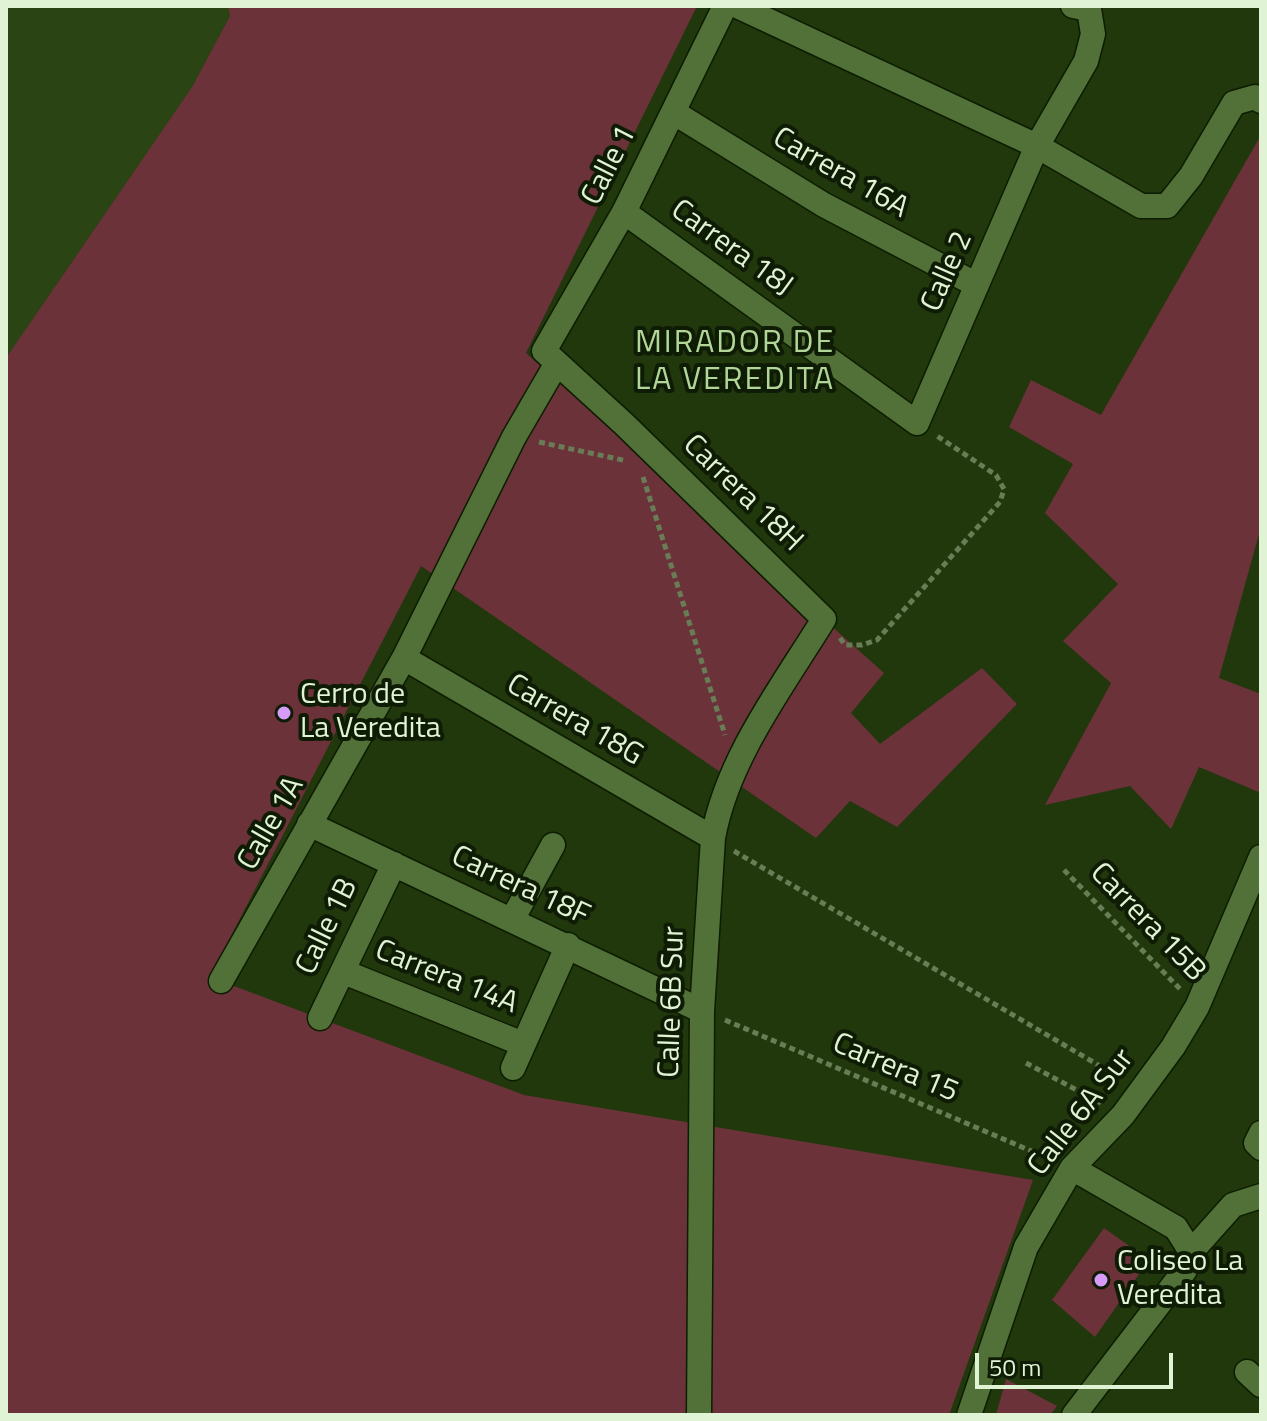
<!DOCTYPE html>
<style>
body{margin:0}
#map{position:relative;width:1267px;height:1421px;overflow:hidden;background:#21370c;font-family:"Titillium Web",sans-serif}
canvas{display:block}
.frame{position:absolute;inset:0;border:8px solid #e0f3d4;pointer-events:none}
.scale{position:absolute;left:975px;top:1353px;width:198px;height:36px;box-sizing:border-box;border:4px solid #e0f3d4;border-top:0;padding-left:10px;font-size:24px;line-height:28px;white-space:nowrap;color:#e0f3d4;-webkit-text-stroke:6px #0f1c05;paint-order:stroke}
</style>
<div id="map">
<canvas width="1267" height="1421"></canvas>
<div class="frame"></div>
<div class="scale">50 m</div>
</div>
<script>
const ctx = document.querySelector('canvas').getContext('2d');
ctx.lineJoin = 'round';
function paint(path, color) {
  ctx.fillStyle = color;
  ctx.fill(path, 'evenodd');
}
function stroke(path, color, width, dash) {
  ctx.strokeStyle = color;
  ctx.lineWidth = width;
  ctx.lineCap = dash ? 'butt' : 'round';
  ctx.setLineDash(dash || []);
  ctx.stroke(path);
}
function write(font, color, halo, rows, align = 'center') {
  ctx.font = font + ' "Titillium Web",sans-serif';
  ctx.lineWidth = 8;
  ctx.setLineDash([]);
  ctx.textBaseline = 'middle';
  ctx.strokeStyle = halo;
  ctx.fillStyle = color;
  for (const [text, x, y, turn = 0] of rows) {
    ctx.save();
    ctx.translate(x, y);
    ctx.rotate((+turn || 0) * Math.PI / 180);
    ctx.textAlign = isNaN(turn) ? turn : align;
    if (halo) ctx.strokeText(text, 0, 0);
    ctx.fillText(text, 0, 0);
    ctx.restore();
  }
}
paint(new Path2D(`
 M6 6H228L230 16 192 87 6 358Z`), '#2b4413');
paint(new Path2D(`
 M228 6H697L526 353 884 673 851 713 880 744 982 668 1017 704 897 827 850 801 816 838 421 566 210 977 524 1095 1033 1180 949 1415H6V358L192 87 230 16Z
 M1261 135V527L1219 678 1261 694V793L1199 767 1171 829 1130 786 1045 805 1111 683 1063 641 1118 584 1045 513 1073 464 1009 427 1031 380 1101 415Z
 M1104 1228 1149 1260 1095 1337 1052 1300Z
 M1006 1379 1057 1406 1050 1415H996Z`), '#6c323a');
const street = new Path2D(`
 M737 6 1037 146 1141 206H1167L1191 176 1234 103 1255 97 1261 101
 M673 112 824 205 977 285
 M624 212 917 423 1037 146 1086 61 1093 34 1089 9 1073 6
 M404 658 713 838
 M309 824 702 1011
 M513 918 553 845
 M344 972 523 1044
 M221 981 404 658 514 437 557 363
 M320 1018 394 864
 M513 1068 568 945
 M1261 1133 1256 1143 1261 1148
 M1072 1168 1176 1228 1191 1252
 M1247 1372 1261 1385
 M699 1415 702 1011 713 838C727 759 782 687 824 619L624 424 544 351 624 212 725 6
 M969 1415 1026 1247 1072 1168 1123 1115 1173 1047 1197 1007 1261 857
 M1074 1415 1185 1270 1191 1252 1233 1205 1261 1196`);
stroke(street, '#0d1d01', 27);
stroke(new Path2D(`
 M539 442 627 461
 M643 477 725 735
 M840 638 845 645H862L877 640 1000 502 1004 489 996 475 937 436
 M734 851 1122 1079
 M1064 870 1180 989
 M725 1020 1050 1159
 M1026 1063 1101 1103`), '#687d56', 5, [6, 4]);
stroke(street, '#517138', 24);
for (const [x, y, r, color] of [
 [284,713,8,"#d79bf9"],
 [1101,1280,8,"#d79bf9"]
]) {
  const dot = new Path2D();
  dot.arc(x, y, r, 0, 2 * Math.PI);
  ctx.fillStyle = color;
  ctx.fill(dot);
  stroke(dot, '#0f1c05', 3);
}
write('30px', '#e0f3d4', '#0f1c05', [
 ["Calle 1",610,166,-63],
 ["Carrera 16A",840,174,30],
 ["Carrera 18J",731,249,36],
 ["Calle 2",948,272,-66],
 ["Carrera 18H",742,494,44],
 ["Carrera 18G",574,721,30],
 ["Calle 1A",272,824,-60],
 ["Carrera 18F",520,887,25],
 ["Carrera 15B",1147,923,46],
 ["Calle 1B",328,927,-64],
 ["Carrera 14A",446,978,22],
 ["Calle 6B Sur",673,1002,-88],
 ["Carrera 15",895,1069,23],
 ["Calle 6A Sur",1082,1113,-52]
]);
write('30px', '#e0f3d4', '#0f1c05', [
 ["Cerro de",300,696],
 ["La Veredita",300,730],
 ["Coliseo La",1117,1263],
 ["Veredita",1117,1297]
], 'left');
ctx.letterSpacing = '2px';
write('32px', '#b2d598', '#0f1c05', [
 ["MIRADOR DE",735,344],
 ["LA VEREDITA",735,381]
]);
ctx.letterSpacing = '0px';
</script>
